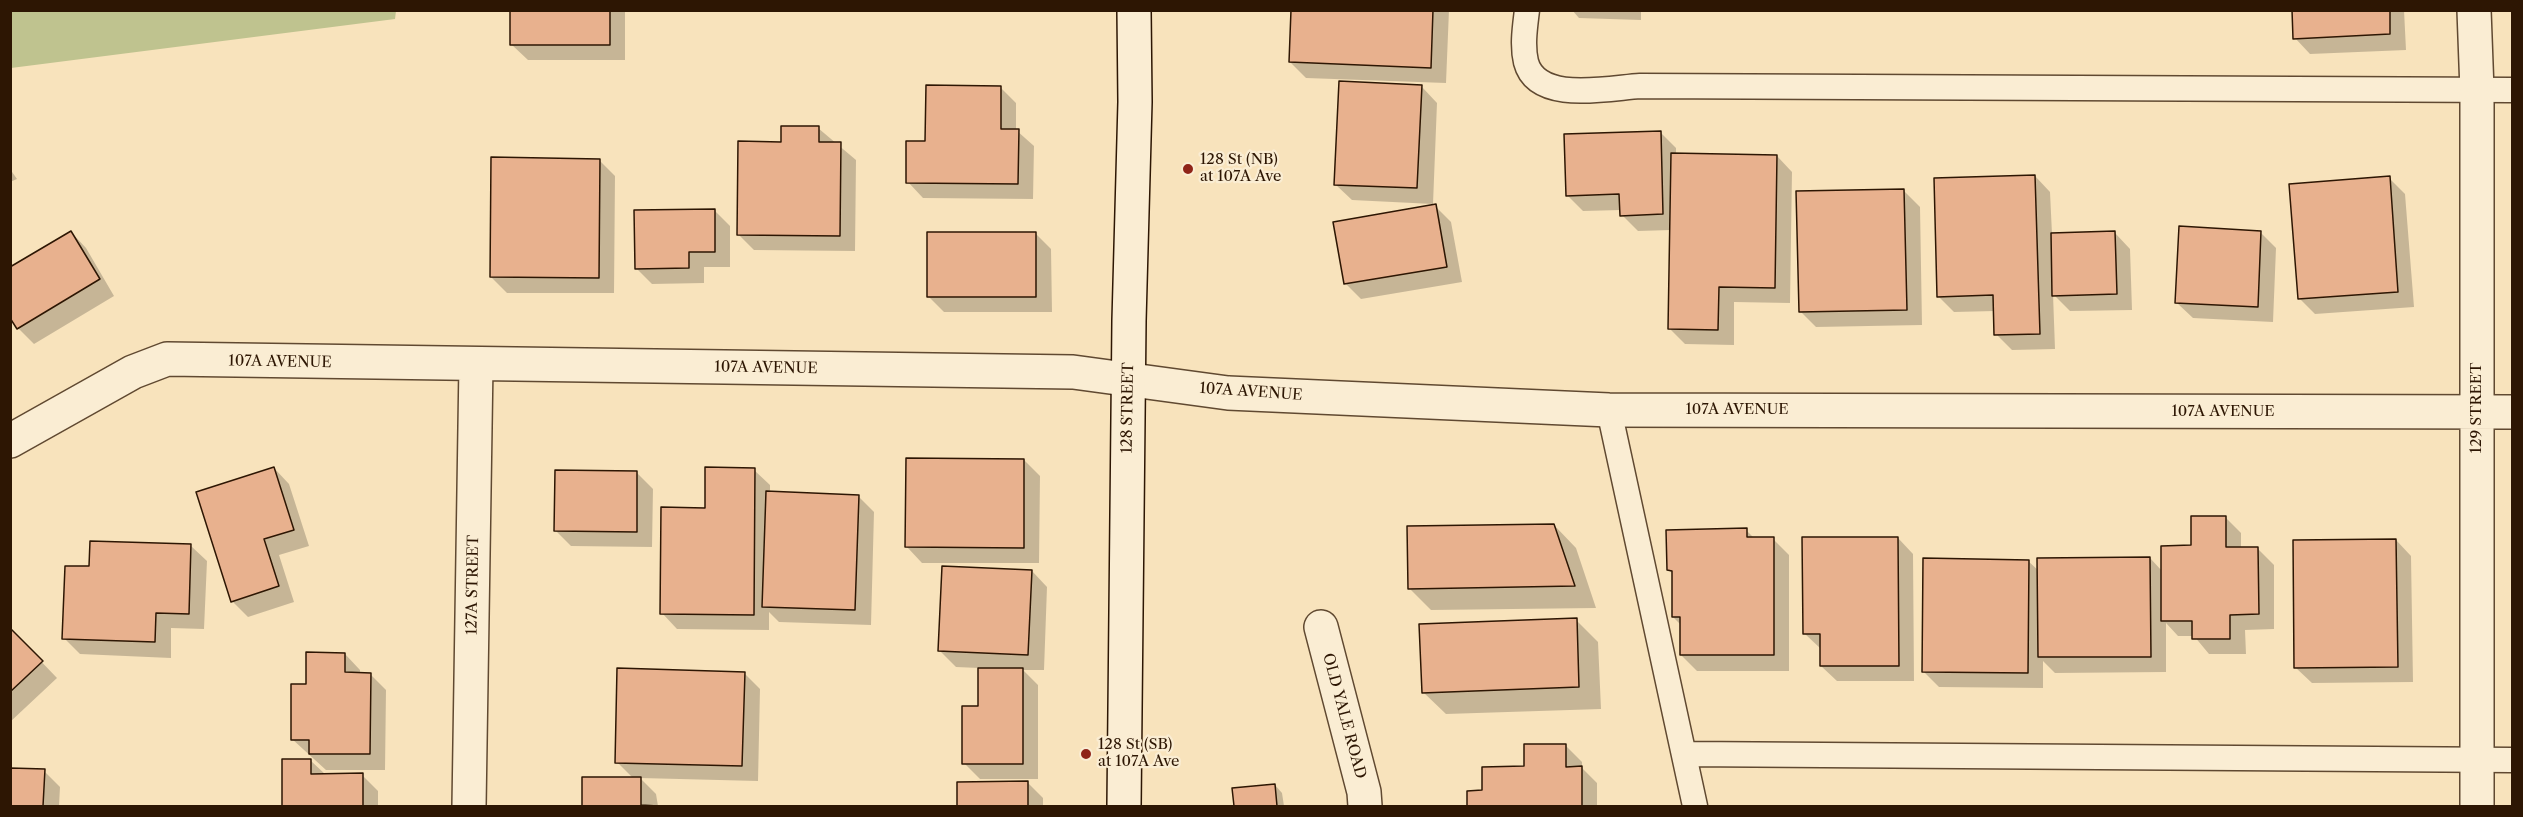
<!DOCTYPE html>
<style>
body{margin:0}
#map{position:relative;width:2523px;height:817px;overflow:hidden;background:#f8e3bc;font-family:"Libre Caslon Text",serif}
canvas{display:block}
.frame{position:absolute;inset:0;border:12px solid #2d1603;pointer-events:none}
</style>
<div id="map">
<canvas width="2523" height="817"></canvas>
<div class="frame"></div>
</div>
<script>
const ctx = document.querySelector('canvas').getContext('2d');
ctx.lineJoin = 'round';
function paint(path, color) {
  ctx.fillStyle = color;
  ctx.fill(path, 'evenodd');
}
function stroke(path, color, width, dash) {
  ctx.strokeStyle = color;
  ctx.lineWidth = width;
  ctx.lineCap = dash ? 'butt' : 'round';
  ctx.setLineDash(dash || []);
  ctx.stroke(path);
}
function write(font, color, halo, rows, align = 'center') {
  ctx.font = font + ' "Libre Caslon Text",serif';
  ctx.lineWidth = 4.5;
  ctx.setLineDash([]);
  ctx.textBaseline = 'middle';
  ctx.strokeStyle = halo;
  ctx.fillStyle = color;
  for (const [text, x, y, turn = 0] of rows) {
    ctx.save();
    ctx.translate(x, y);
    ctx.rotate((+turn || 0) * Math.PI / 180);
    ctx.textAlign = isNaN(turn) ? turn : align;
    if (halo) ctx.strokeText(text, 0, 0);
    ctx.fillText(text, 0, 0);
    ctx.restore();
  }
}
paint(new Path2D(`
 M10 11 11 10 396 11 395 19 11 68Z`), '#bfc38f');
paint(new Path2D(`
 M512 10H625V60H528L512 45Z
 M1292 10H1449L1446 83 1306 78 1290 62Z
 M1572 10H1641V20L1579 18Z
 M2061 10H2125V12H2063Z
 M2293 10H2404L2406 50 2310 54 2295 38Z
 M1422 87 1437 103 1433 204 1352 200 1336 185Z
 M1001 88 1016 103V130L1034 146 1033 199 923 198 908 182 927 142Z
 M818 128 856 160 855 251 754 250 739 235 782 143Z
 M1660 132 1676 148V154L1777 156 1792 172 1790 303 1734 302V345L1685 344 1669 328 1671 230 1638 231 1622 215 1621 210 1583 211 1567 195Z
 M599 160 615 176 614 293H507L491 277Z
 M10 169 17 179 10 182Z
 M2035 176 2050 192 2052 234 2115 233 2130 249 2132 310 2070 311 2053 294 2055 349 2012 350 1996 334 1995 311 1954 312 1938 296Z
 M2389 178 2405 194 2414 307 2315 314 2299 298Z
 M1904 191 1920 207 1922 325 1816 327 1800 311Z
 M1435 206 1451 222 1462 282 1361 299 1345 283Z
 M714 210 730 226V267H704V283L652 284 636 268Z
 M71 232 86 248 114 296 34 344 18 328Z
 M2260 232 2276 248 2273 322 2193 318 2177 303Z
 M1035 233 1051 249 1052 312H944L928 296Z
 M1024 460 1040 476 1039 563H922L907 547Z
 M274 468 289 484 309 546 279 555 294 602 248 617 232 601Z
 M754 470 770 485V493L858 496 874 512 871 625 779 622 769 612V630L677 629 662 613 707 510Z
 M637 473 653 489 652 547 571 546 555 530Z
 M2225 517 2241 533V549H2258L2274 565V629L2245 630 2246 654H2209L2194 636H2178L2166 623V672L2055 673 2043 661V688L1939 687 1923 671 2028 561 2039 571 2150 558 2162 571Z
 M1554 525 1576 548 1596 608 1431 610 1409 588Z
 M1746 530 1755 539H1773L1789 555V671H1697L1681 655V625L1673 617V574L1668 569Z
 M1898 538 1913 554 1914 681H1837L1821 666V649L1804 633Z
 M2396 540 2411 556 2413 682 2312 683 2296 668Z
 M191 546 207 561 204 629 171 628V658L80 654 64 638 90 568Z
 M1032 571 1047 587 1044 670H1023L1038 685V779H980L964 763 979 707V668L956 667 940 651Z
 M1576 620 1598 642 1601 709 1446 714 1423 692Z
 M10 629 57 678 10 722Z
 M345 654 360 670V674H370L386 690 385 770H326L292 739 307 685Z
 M744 673 760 689 758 781 640 778 656 794 658 806H584V778H633L617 762Z
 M1566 746 1582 762V768L1597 783V806H1468V793L1484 792Z
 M310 760 326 775H362L378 791V806H284L283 761Z
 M10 769 44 771 60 787 59 806H10Z
 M1027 782 1043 798V806H959V783Z
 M1275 785 1282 793 1284 806H1235L1234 789Z`), '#0003');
const building = new Path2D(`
 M510 10H610V45H510Z
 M1291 10H1433L1431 68 1289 62Z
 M2292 10H2390V34L2293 39Z
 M1339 81 1422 85 1417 188 1334 185Z
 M926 85 1001 86V129H1019L1018 184 906 183V141H925Z
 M781 126H819V142H841L840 236 737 235 738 141 781 142Z
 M1661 131 1663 214 1620 216 1619 194 1566 196 1564 134Z
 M1671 153 1777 155 1775 288 1719 287 1718 330 1668 329Z
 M491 157 600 159 599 278 490 277Z
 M2035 175 2040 334 1994 335 1993 295 1937 297 1934 178Z
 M2390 176 2398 292 2298 299 2289 184Z
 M1904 189 1907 310 1799 312 1796 191Z
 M1436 204 1447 267 1344 284 1333 222Z
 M715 209V252H689V268L635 269 634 210Z
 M2179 226 2261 231 2258 307 2175 303Z
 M71 231 100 279 17 329 10 318V267Z
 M2115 231 2117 294 2052 296 2051 233Z
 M927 232H1036V297H927Z
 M906 458 1024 459V548L905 547Z
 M274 467 294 530 264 539 279 586 231 602 196 492Z
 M705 467 755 468 754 615 660 614 661 507 705 508Z
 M555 470 637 471V532L554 531Z
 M766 491 859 495 855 610 762 607Z
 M2191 516H2226V547H2258L2259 614 2230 615V639H2192V621H2161V546L2191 545Z
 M1554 524 1575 586 1408 589 1407 526Z
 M1747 528V537H1774V655H1680V617H1672V571L1667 570 1666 530Z
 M1802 537H1898L1899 666H1820V634H1803Z
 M2396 539 2398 667 2294 668 2293 540Z
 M90 541 191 544 189 614 156 613 155 642 62 639 65 566H89Z
 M2150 557 2151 657H2038L2037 558Z
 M1923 558 2029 560 2028 673 1922 672Z
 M942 566 1032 570 1028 655 938 651Z
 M1577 618 1579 687 1422 693 1419 624Z
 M10 628 43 661 10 692Z
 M306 652 345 653V672L371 673 370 754H309V740H291V684H306Z
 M617 668 745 672 742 766 615 763Z
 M978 668H1023V764H962V706H978Z
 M1524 744H1566V767L1582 766V806H1467V791L1482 790V767L1524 766Z
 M282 759H311V774L363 773V806H282Z
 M10 768 45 769 43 806H10Z
 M582 777H641V805L658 806H582Z
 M1028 781V806H957V782Z
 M1275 784 1277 806H1234L1232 788Z`);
paint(building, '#e8b18e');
stroke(building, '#2d1603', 1.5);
const service = new Path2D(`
 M1527 10C1525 27 1522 45 1526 62 1537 104 1608 88 1640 86L2512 90
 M1609 410 1695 806
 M1686 754 2512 760`);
const minor = new Path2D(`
 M2474 10 2477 91V806
 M10 441 133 372 167 359 1073 372 1228 393 1609 410 2512 412
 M1321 627 1364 792 1365 806
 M469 806 476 364`);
const secondary = new Path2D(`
 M1124 806 1129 321 1135 102 1134 10`);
stroke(service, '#604931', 27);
stroke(minor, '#604931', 36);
stroke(secondary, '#2d1603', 36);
stroke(service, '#faedd3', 24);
stroke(minor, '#faedd3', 33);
stroke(secondary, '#faedd3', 33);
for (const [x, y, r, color] of [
 [1188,169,6,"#8f2418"],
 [1086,754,6,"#8f2418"]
]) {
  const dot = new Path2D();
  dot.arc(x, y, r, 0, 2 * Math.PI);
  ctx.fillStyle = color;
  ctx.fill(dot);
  stroke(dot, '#faedd3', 2);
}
write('15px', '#2d1603', '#faedd3', [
 ["128 St (NB)",1200,160],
 ["at 107A Ave",1200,177],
 ["128 St (SB)",1098,745],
 ["at 107A Ave",1098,762]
], 'left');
write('15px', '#2d1603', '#faedd3', [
 ["107A AVENUE",280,362,1],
 ["107A AVENUE",766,368,1],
 ["107A AVENUE",1251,392,4],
 ["128 STREET",1128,408,-89],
 ["129 STREET",2477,408,-90],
 ["107A AVENUE",1737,410],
 ["107A AVENUE",2223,412],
 ["127A STREET",473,585,-89],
 ["OLD YALE ROAD",1344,716,75]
]);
</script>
